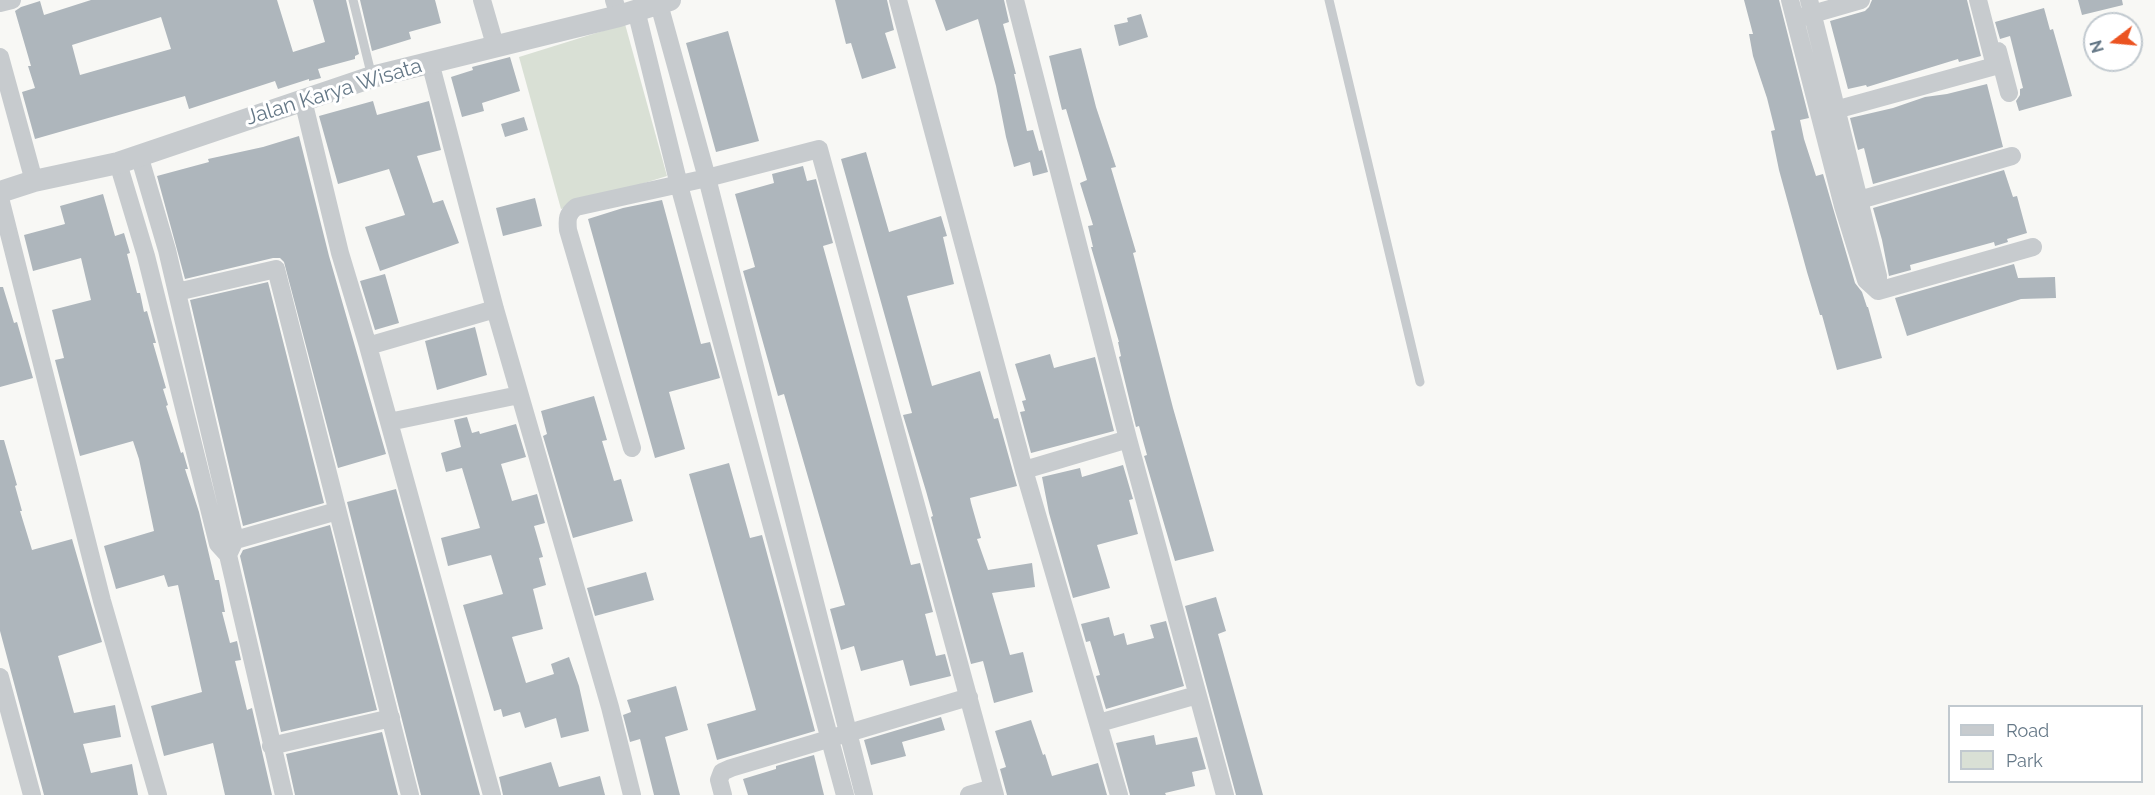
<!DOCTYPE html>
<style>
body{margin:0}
#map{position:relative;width:2155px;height:795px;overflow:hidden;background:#f8f8f5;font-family:Raleway,sans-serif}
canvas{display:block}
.legend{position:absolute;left:1948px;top:705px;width:195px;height:78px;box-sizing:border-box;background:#fff;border:2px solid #c1c9cf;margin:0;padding:8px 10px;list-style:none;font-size:18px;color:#657887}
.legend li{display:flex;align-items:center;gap:12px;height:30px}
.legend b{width:30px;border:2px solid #c1c9cf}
.north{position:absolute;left:2083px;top:12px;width:60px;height:60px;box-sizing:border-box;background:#fff;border:2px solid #c1c9cf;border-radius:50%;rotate:254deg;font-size:16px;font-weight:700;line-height:24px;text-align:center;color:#657887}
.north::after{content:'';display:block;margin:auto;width:21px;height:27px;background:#eb5321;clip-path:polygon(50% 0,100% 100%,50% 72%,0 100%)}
</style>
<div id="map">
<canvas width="2155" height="795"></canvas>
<ul class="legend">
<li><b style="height:8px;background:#c7cbce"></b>Road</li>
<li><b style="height:16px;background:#d9e0d5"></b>Park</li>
</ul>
<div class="north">N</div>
</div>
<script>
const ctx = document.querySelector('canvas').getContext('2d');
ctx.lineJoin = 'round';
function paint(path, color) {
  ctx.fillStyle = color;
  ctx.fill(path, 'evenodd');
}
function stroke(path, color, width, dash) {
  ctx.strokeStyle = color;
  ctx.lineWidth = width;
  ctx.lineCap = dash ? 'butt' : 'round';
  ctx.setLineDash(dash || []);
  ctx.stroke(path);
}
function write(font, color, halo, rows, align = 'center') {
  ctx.font = font + ' Raleway,sans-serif';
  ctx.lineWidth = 6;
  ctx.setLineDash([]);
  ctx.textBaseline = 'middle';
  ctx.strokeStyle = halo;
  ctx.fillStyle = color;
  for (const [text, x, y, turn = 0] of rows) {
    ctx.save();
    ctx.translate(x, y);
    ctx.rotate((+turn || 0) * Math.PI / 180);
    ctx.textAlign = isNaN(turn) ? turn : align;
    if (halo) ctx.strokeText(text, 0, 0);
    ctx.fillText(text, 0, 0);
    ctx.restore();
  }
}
paint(new Path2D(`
 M625 24 667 176 561 209 519 57Z`), '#d9e0d5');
paint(new Path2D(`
 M91 0H277L293 52 325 42 313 0H346L359 54 355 56V59L318 69 321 78 309 81V79L278 89 275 81 189 109 185 96 35 139 22 92 35 88 28 66H31L15 11 21 7 40 1 44 15ZM161 17 171 49 80 75 72 45Z
 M360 0H435L441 23 409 32 411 39 372 51Z
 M835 0H887L894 30 885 33 896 68 862 79 851 43 846 44Z
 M935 0H1004L1009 22 1003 24 1016 74H1014L1027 131 1033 130 1039 151 1042 150 1048 172 1033 176 1030 162 1014 167 1006 137 996 86 978 19 946 31Z
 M1744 0H1779L1809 118 1800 120 1804 139 1816 176 1823 174 1855 283 1862 292 1867 307H1868L1882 358 1837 370 1822 315H1820L1807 272 1779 170 1771 131 1775 130 1767 98 1753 56 1749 34H1753Z
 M1872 0H1967L1981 56 1959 62 1958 59 1867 87 1866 85 1848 89 1830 21 1865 11 1869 7Z
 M2078 0H2122L2123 5 2082 15Z
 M2044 8 2050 30 2053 29 2072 96 2019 111 2016 101 2020 95V89L2023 88 2010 36 2000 39 1995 22Z
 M1141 14 1148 37 1119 46 1114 25 1128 22 1127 18Z
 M728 31 759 141 716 152 686 43Z
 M1081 48 1096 107 1116 167 1111 168 1136 252 1133 253 1173 408 1214 551 1175 561 1145 459 1144 456 1147 455 1139 426 1136 427 1119 357 1121 356 1118 342H1119L1091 247H1093L1088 226 1093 225 1080 183 1087 180 1066 109 1062 110 1049 56Z
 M510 57 520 91 482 103 484 111 462 117 451 77 473 70 472 67Z
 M1987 84 2003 147 1873 184 1864 148 1858 150 1850 118 1893 108 1925 97 1947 94Z
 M373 101 377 115 429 101 441 150 417 156 433 203 443 200 459 243 380 271 365 227 405 215 389 169 338 184 319 116Z
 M524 117 528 130 505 137 501 124Z
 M299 136 329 256 386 454 338 468 284 262 280 258H273L185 279 157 176 209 162 208 159 263 147Z
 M866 152 889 232 941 216 947 236 943 237 954 284 907 296 932 386 980 371 994 419 998 418 1017 486 970 498 971 503 981 538 977 539 988 570 1032 563 1035 587 992 593 1010 655 1023 652 1033 692 994 703 983 661 971 664 931 517 933 516 926 491 903 415 912 413 841 159Z
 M803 166 807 181 816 179 833 243 823 246 911 565 920 563 933 612 925 614 936 656 945 654 951 676 910 686 903 660 861 671 854 646 841 650 830 609 845 605 784 394 778 396 743 271 755 267 735 194 774 183 772 174Z
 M2004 170 2013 197 2017 196 2027 233 2007 239 2008 242 1995 246 1994 242 1910 265 1911 270 1889 276 1882 240 1873 208Z
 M103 194 115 236 124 233 130 253 127 254 137 293H140L144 312 147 311 156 343H153L166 388 163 389 168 405 166 406 181 453 183 452 188 469H185L199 512 215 580H219L225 612H222L230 643 237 641 241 660 235 661 247 710 252 708 272 795H225L213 743 164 756 151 706 202 692 178 585 168 587 164 575 116 589 104 546 154 531 139 459 133 441 80 456 55 360 64 358 52 310 91 300 81 258 33 271 24 235 65 224 60 206Z
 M535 198 542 226 503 236 496 208Z
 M662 200 701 344 710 342 720 378 669 392 685 449 655 458 588 219 623 208Z
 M2014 264 2018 278 2055 277 2056 298 2021 299 1907 336 1895 298Z
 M385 274 399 323 375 330 360 281Z
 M268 282 324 503 243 526 190 300Z
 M0 287H3L14 323 17 322 33 378 0 387Z
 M475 327 487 375 437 390 425 341Z
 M1050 354 1054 368 1095 357 1114 431 1031 453 1020 412 1025 411 1022 401 1026 400 1015 364Z
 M594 396 607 440 602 441 614 481 621 479 633 521 573 538 543 436 547 434 541 411Z
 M467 417 472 433 479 431 480 434 516 424 526 457 501 464 512 501 537 494 545 523 534 526 543 557 539 558 546 585 533 589 543 629 512 637 526 683 554 674 551 664 569 657 579 686 589 731 561 738 556 718 525 728 520 712 503 717 501 709 494 711 463 605 503 594 491 555 448 566 441 538 480 528 462 468 446 472 441 453 461 447 454 420Z
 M0 440H4L17 485 15 486 22 511H20L32 550 72 539 102 642 58 656 74 713 115 705 121 737 83 744 91 773 132 764 138 795H44L0 631Z
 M729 463 750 538 762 535 815 731 717 760 707 724 756 710 689 474Z
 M1123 465 1133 499 1129 500 1138 534 1097 545 1110 588 1073 598 1049 513 1042 477 1080 468 1082 477Z
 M396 489 480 795H421L347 502Z
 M330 525 377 710 281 732 240 556 243 550Z
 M646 572 654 600 595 616 587 588Z
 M1216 597 1226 631 1218 634 1263 795H1236L1185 606Z
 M1109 617 1114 636 1124 633 1127 645 1154 638 1150 625 1166 621 1184 686 1106 709 1096 676 1100 675 1090 641 1086 642 1081 624Z
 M676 686 688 730 665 737 680 795H654L640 739 630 742 623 715 631 712 627 700Z
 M941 717 945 730 902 742 906 756 871 765 864 740Z
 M1031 720 1043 755 1045 754 1052 776 1098 763 1107 795H1007L1000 769 1006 767 995 731Z
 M382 732 398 795H295L286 754Z
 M1154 735 1156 745 1197 737 1206 769 1192 772 1195 786 1165 793 1166 795H1130L1116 743Z
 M814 755 824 795H748L743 779 776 769V766Z
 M551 762 559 787 600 776 605 795H503L499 777Z`), '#aeb6bc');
stroke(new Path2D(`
 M353 0 372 77
 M1329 0 1420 382`), '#c7cbce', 9);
stroke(new Path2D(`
 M482 0 495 45
 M614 0 619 16
 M898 0 1024 470 1119 795
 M1015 0 1128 439 1225 795
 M1790 0 1843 206 1866 280 1878 291
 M1809 0 1878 276V291
 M0 3 12 0
 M659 4 707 178 864 795
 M636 10 679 185 845 795
 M1802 17 1861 0
 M1998 51 2009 93
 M0 57 34 181
 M430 62 495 309 610 707 632 795
 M303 100 340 253 368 346 492 795
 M1828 112 1995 66 1978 0
 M118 163 146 256 218 544 228 555 235 540 167 250 139 155
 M0 198 102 601 158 795
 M1849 203 2012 156
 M1878 291 2033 247
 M177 292 276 269 410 795
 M368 346 495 309
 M389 422 519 395
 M632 448 568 230C567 219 567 214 576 207L707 178 819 149 995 795
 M1024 470 1128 439
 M225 543 337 511
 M228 555 284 795
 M0 677 32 795
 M1099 723 1197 695
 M271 746 391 718
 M723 795 719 780 722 772 731 768 969 697
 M969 795 993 788`), '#c7cbce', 18);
stroke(new Path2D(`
 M0 192 34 181 118 163 372 77 619 16 670 0`), '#c7cbce', 22);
write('21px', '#657887', '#fff', [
 ["Jalan Karya Wisata",334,92,-17]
]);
</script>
